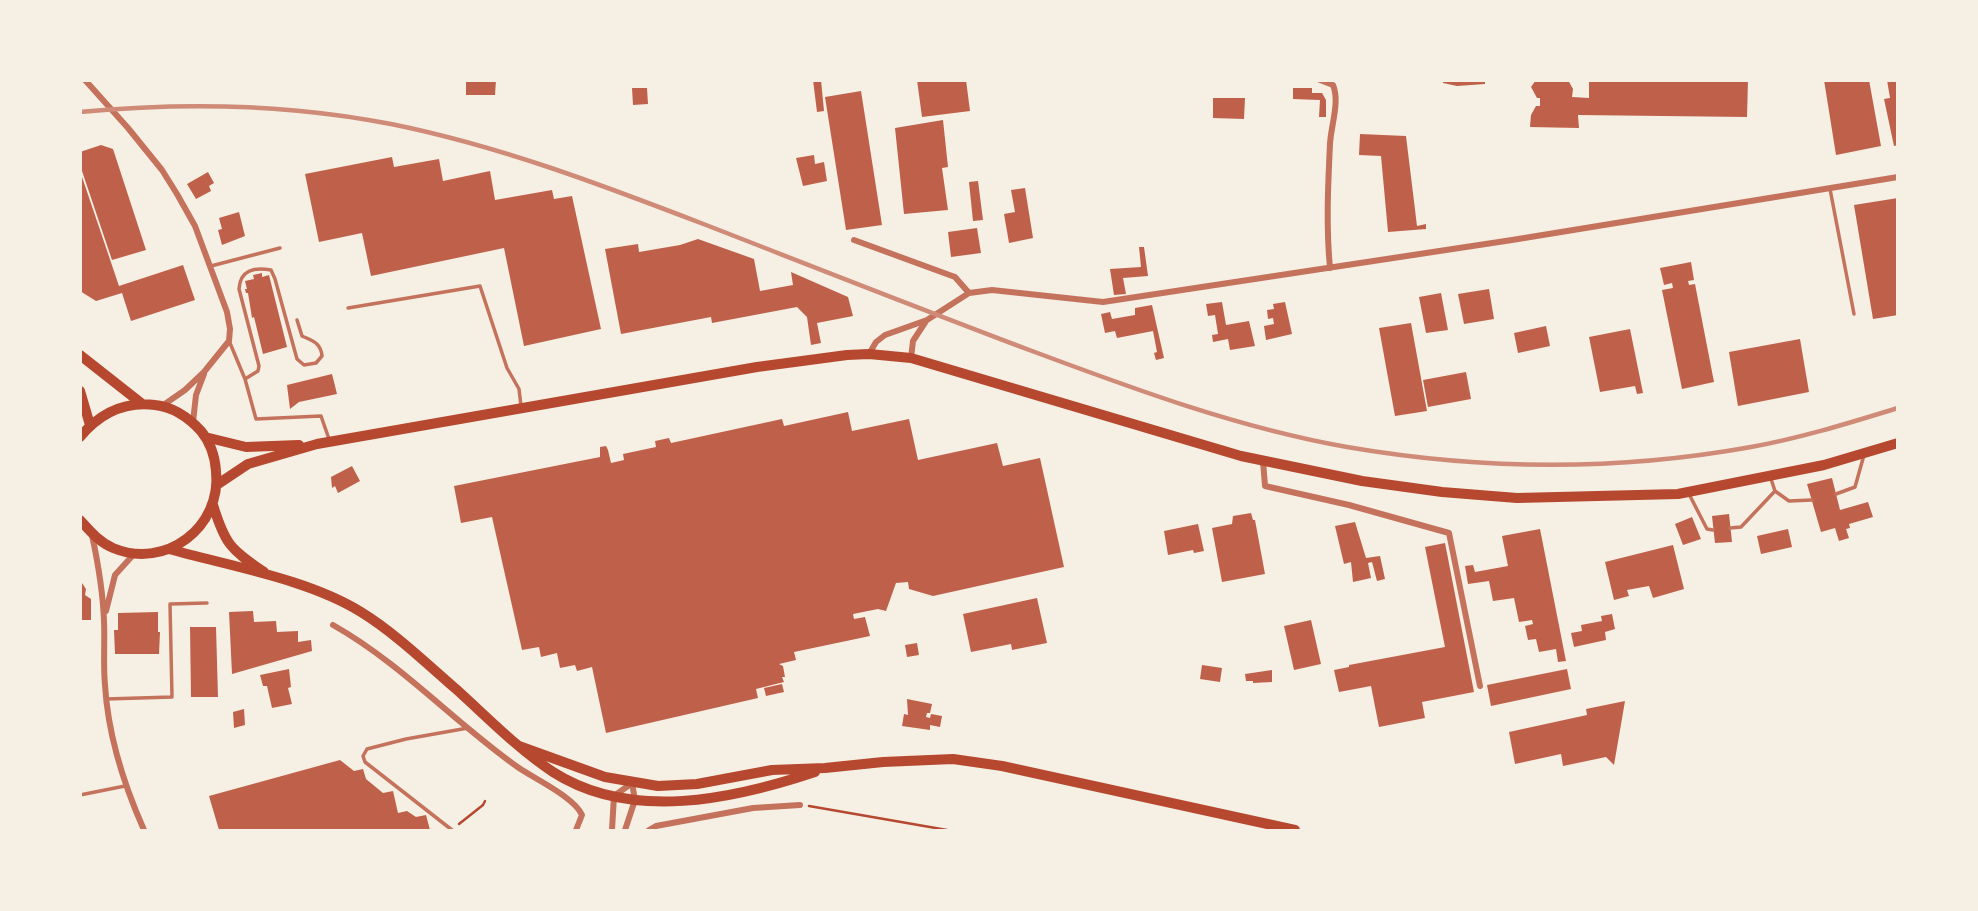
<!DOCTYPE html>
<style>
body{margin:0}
#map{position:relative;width:1978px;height:911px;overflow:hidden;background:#f6efe4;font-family:"Work Sans",sans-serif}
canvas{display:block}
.frame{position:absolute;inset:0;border:82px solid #f6efe4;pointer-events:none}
</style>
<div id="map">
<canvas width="1978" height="911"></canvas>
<div class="frame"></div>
</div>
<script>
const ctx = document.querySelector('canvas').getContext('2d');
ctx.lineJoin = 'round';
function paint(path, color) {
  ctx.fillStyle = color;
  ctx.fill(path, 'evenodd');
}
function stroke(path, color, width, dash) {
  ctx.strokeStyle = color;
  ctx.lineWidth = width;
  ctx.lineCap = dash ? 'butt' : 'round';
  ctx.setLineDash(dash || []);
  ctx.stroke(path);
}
paint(new Path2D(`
 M466 80H496L495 95H466Z
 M813 80H821L824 111 817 112Z
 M917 80H966L970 111 922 117Z
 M1443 80H1485V84L1457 86 1443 83Z
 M1536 80H1568L1573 89 1572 97 1589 98V80H1748L1747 117 1578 115 1579 128 1530 127 1531 115 1536 106H1540V98H1537L1531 87Z
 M1824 80H1869L1881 146 1836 155Z
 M1887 80H1898V145L1894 146 1884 99 1890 98Z
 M632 88H647L648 104 633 105Z
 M1293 88H1312V93H1322L1326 100V117H1319L1320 100 1293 99Z
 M861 91 882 225 846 230 825 97Z
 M1213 98H1245L1244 119 1213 118Z
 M943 120 948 167 942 168 948 210 904 214 895 128Z
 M1360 134 1406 136 1417 226 1426 224V229L1388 232 1381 156 1359 155Z
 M101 145 113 149 146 250 112 260 80 165V152Z
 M814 155 815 164 824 162 827 181 803 186 796 158Z
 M392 157 394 167 439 159 443 181 490 171 495 200 552 190 554 199 572 196 601 329 524 346 504 248 371 276 362 233 319 242 305 174Z
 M80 171 119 286 183 265 195 300 131 321 122 293 96 301 80 291Z
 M208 172 214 183 209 186 211 191 196 199 187 184Z
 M978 181 983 220 973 221 969 182Z
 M1025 188 1033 238 1009 243 1004 214 1015 212 1011 190Z
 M1898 198V315L1873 319 1854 205Z
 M239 212 245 236 222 245 218 230 222 229 219 218Z
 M977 228 981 253 951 257 948 232Z
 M698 239 754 259 760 291 793 285 791 272 848 297 853 316 817 323 821 343 811 345 807 317 797 307 712 323 711 317 621 334 605 249 638 244 639 252 680 245Z
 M1139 247H1144L1148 276 1123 278 1126 294 1114 295 1110 269 1141 267Z
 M1691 262 1694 280 1688 281 1689 285 1695 284 1714 382 1682 389 1662 290 1673 288 1672 283 1664 285 1660 268Z
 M262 273V277L269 275 287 347 263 354 254 317 252 318 248 293H246L245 289H247L245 281 254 279 253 275Z
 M1489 289 1494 319 1464 324 1458 294Z
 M1441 293 1448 330 1426 333 1419 297Z
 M1222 302 1226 325 1249 321 1255 346 1230 350 1228 339 1213 342 1212 335 1218 334 1215 315 1208 316 1206 304Z
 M1285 302 1292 334 1266 340 1264 326 1274 324 1273 318 1268 319 1267 310 1274 309 1273 304Z
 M1152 305 1164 358 1156 360 1154 353 1157 352 1153 331 1117 338 1115 331 1105 333 1101 314 1110 312 1112 319 1135 315V308Z
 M1411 323 1427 411 1395 416 1379 328Z
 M1546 326 1550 346 1518 353 1514 333Z
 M1630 329 1643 393 1637 394 1635 386 1600 392 1589 337Z
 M1800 339 1809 392 1738 406 1729 352Z
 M1466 372 1471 399 1428 407 1423 380Z
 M332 374 337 394 299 402 290 409 287 385Z
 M848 412 852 431 909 419 918 460 997 443 1003 466 1040 458 1064 567 933 596 909 589 908 582 896 583 886 611 878 609 853 614 854 619 865 617 870 636 794 652 796 660 779 664 783 666 785 677H782L784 682 756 689 758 698 606 733 592 667 577 671 575 665 560 668 557 653 541 657 539 647 522 650 492 517 461 523 454 486 600 457V447L606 446 608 450 611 463 624 460 623 454 656 447 655 441 669 438 671 443 782 419 784 426Z
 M352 466 360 481 338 493 335 486 332 488 331 477Z
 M1832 478 1840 510 1868 502 1873 517 1849 524 1850 528 1846 529 1849 538 1839 541 1835 528 1821 532 1807 484Z
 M1251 513 1253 520H1255L1265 574 1222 582 1212 528 1232 524 1233 516Z
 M1729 514 1732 542 1715 543 1712 516Z
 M1692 517 1701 539 1683 545 1675 524Z
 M1355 522 1366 558 1380 556 1385 579 1377 581 1372 562 1368 563 1371 578 1353 582 1351 562 1344 564 1335 526Z
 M1198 524 1204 551 1194 553 1193 550 1168 555 1164 531Z
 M1540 529 1566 661 1558 662 1556 649 1539 652 1536 639 1528 640 1525 626 1533 624 1532 620 1519 622 1514 598 1493 601 1489 581 1468 584 1465 566 1473 565 1475 572 1508 566 1502 536Z
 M1788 529 1792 547 1761 554 1757 536Z
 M1445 543 1474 692 1422 702 1425 718 1379 727 1371 686 1339 692 1334 670 1349 667V665L1445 647 1425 547Z
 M1673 545 1684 589 1653 598 1649 586 1627 590 1629 596 1614 600 1605 562Z
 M80 580 86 589 85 595 91 599V620H80Z
 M1037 598 1047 643 1012 650 1011 644 971 652 963 614Z
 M253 611 254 622 276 621 277 632 298 631V642L311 640 312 651 232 674 229 612Z
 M158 612V632H160L159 654H115L114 630H118V613Z
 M1612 614 1615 629 1605 632 1606 640 1574 647 1571 633 1582 631 1581 625 1602 621 1601 616Z
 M1311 620 1321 664 1294 670 1284 626Z
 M190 627H216L218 697H191Z
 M917 643 919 655 907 657 905 645Z
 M1202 665 1222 668 1220 682 1200 679Z
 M289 669 291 687 288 688 292 704 272 708 267 686H263L260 675Z
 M1567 669 1571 689 1491 706 1487 685Z
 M1272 670V682L1253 683V681H1246L1245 674Z
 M782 684 784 692 766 696 764 688Z
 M907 699 932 704 930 713H927L926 717 930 718 931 714 942 716 940 727 930 725V730L902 726 904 714 908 715Z
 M1625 701 1614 765 1606 757 1563 766 1561 754 1515 764 1509 732 1587 715 1586 709Z
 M244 709 245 725 234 728 233 712Z
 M340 760 354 771 363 769 366 779 383 793 393 791 398 813 407 811 416 817 426 815 430 830H219L209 796Z`), '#bf614a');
stroke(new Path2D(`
 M809 806 947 830
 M459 824 483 805 485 801`), '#b5482f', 2.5);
stroke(new Path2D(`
 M1830 189 1854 314
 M211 266 280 248
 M348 308 480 286 507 368 519 389 521 406
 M230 343 245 379 256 419 321 416 329 439
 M245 379 258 371 259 366 239 289C240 270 254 267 271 270L275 279 297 359 304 365 316 363 322 356C321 343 313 341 302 336L297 320
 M1771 479 1775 491 1789 501 1812 500
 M1689 494 1707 529 1713 530
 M1836 494 1855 487 1864 455
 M1730 528 1741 527 1775 491
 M106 699 172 697 170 604 207 603
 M80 795 125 786
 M452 830 365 762 363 756 367 749 406 739 468 728`), '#c5725c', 3.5);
stroke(new Path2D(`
 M85 80 128 128 162 170 177 194 195 226 227 312 230 329 229 341 204 372 185 390 162 406
 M1320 80 1333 85C1340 102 1331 125 1330 144 1328 185 1326 227 1330 268
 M854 240 955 277 969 293
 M869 354 876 342 885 335 927 320 969 293 992 290 1103 302 1512 240 1898 177
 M911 358 913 341 926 321
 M193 422 196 395 204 374
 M1263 461 1265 486 1349 505 1449 533 1480 686
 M92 535C98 563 103 592 104 621 105 642 103 664 105 685 108 736 124 785 144 830
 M106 611 115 575 134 554
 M333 625C402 664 455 723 519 768 537 780 575 798 582 815L576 830
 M612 830 614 796 632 783 635 800 625 830
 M649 830 656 826 753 808 800 805`), '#c5725c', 6);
stroke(new Path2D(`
 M80 355 141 403
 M80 391 90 425
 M80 437C100 413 124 401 155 405 174 407 189 418 201 431 210 442 215 457 216 471 222 527 166 570 113 548 99 542 90 531 80 520
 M205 437 246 447 299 445
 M218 484 248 464 317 444 757 367 847 355 869 354 911 358 1241 456 1362 481 1442 492 1517 498 1678 494 1824 465 1898 443
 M213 505C225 544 230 549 264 572
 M169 549C229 566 308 579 361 612 395 633 426 663 456 689 487 717 518 749 553 772 631 822 734 799 815 772
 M519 746 605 777 658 786 697 784 772 770 825 768 883 762 953 759 1002 766 1295 830`), '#b5482f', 10);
stroke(new Path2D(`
 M80 112C184 102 289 104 391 124 500 146 602 185 706 225 814 267 923 310 1032 351 1134 389 1239 428 1347 447 1481 470 1618 471 1751 447 1801 438 1849 423 1898 408`), '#cf8b77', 4.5);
</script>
